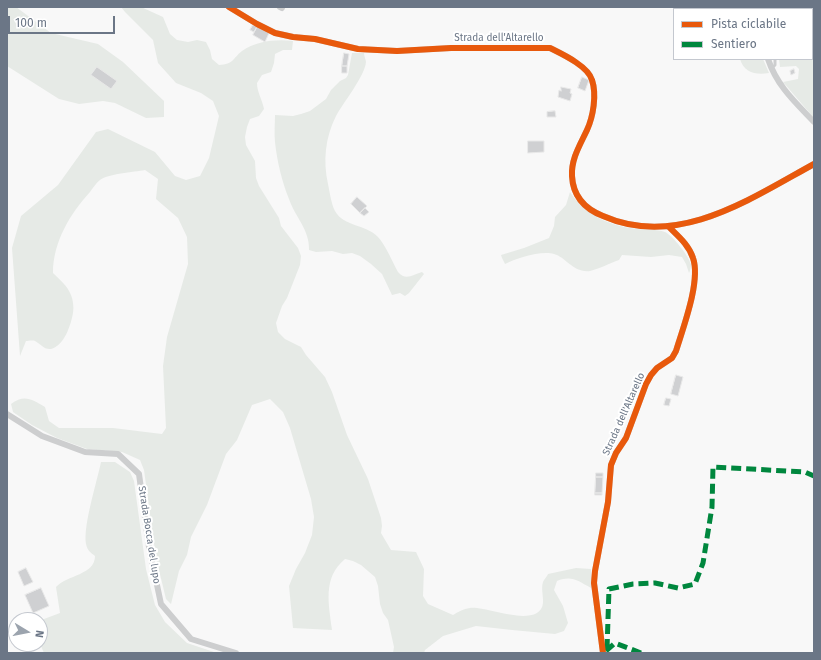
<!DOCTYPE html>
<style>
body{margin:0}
#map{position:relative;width:821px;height:660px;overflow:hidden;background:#f8f8f8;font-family:"Fira Sans",sans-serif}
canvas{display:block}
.frame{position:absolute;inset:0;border:8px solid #6b7686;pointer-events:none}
.legend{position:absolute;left:673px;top:8px;width:140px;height:52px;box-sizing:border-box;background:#fff;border:1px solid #c4c8cf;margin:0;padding:5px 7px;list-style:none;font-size:12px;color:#6b7686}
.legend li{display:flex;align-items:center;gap:8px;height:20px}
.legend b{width:20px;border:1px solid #c4c8cf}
.north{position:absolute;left:8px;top:612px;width:40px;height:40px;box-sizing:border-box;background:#fff;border:1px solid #c4c8cf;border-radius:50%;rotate:100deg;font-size:11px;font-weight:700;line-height:16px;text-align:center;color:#6b7686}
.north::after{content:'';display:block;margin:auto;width:14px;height:18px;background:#9ca4ae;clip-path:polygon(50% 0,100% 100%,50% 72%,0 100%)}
.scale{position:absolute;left:8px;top:16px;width:107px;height:18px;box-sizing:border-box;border:2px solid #6b7686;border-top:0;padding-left:5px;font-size:12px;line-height:14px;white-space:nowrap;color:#6b7686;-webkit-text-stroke:3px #fff;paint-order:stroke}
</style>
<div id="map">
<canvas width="821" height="660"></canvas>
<div class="frame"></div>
<ul class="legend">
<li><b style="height:5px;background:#e8590c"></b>Pista ciclabile</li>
<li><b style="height:5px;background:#00873e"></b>Sentiero</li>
</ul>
<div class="north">N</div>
<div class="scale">100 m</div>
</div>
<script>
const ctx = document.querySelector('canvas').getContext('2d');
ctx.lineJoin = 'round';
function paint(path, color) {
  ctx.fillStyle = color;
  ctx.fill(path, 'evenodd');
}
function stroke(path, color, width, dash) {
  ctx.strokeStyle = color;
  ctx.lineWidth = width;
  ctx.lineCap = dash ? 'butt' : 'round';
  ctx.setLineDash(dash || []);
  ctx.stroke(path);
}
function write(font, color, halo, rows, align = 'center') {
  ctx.font = font + ' "Fira Sans",sans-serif';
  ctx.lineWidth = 4;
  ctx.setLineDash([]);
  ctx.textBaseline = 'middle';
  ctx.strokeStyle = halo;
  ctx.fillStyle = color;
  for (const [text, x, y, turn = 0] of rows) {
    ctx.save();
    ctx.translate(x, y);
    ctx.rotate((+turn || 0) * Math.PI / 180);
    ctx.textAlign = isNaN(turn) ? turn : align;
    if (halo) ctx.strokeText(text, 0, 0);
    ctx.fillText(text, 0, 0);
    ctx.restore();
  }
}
paint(new Path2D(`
 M7 7H16L51 33 98 44 123 62 164 101V117L146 118 115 103 103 101 79 104 59 99 7 66Z
 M121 7H141L163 17 170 34 177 40 188 42 197 40 206 42 210 50 212 59 219 65C234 64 232 59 242 51 256 41 276 39 293 41L292 50H283L275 54 274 63 271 72 262 75 257 83C257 92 262 99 264 109L259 116 250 119 247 127 245 137 246 145 255 161 256 178 259 186 279 218 281 226 298 248 301 256 300 265 287 298 282 306 276 323 278 332 285 339 301 347 306 355 325 377 332 392 347 435 368 479 381 518 382 526 381 533 391 550 416 552 424 569 423 596 428 604 453 615C458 612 463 609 470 608 485 606 530 626 541 609 546 602 540 590 543 582 544 579 547 577 548 574L576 568 591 569V588C578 581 572 575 557 581L554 590 563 606 568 623 564 631 555 634 512 630 476 626 443 636 425 650 424 653H393L394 647 388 620 383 613 380 604 378 586 375 577 361 565 353 561 345 559C322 578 329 605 332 630L293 628 289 586 296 569 305 553 312 535 314 517 311 499 290 428 283 412 270 399 252 405 237 440 226 454 207 505 191 537 187 555 179 571 171 604 166 599 156 558 144 470 140 460 122 452 87 449 57 438 32 425 13 412 11 404C24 394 32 399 45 407L49 421 59 428H113L162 434 166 428 163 366 167 337 188 264 187 237 178 218 156 199 158 179 145 170C134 172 107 174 100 180 96 183 93 188 90 192 70 214 53 242 53 273 60 280 67 285 71 295 73 300 74 307 73 313 71 325 64 346 51 349 44 350 41 344 35 341 33 340 28 341 26 341L20 356 12 248 21 216 58 185 96 132 108 129 155 152 175 176 186 180 200 176 209 158 219 116 213 101 201 93 176 83 158 63 153 40 125 12Z
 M812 43H814V118L783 82 798 79 799 69 796 66 780 67 779 59H812Z
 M352 53H364C364 56 366 60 366 62 365 76 343 103 336 116 325 138 323 161 328 184 330 193 331 203 335 211 344 227 366 224 378 237 385 244 393 263 398 272 406 281 412 275 422 272L424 274 409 293 405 296 400 293 392 295 382 274 371 264 360 256 352 253 343 254 332 251 316 252 309 250C310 230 295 217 289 199 282 182 277 161 275 142 274 133 275 124 275 115L293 116 301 114 310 111 326 99 331 90 340 81 346 78 348 75Z
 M740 59H763L769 73C756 75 744 73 740 59Z
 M570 192C585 215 610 226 637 229 646 230 656 229 665 232 672 235 690 257 691 265 691 267 690 271 689 273L686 264 682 257 669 255 651 257 622 255 619 260C610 263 599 269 590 271 573 273 566 257 554 254 542 250 516 258 505 264L502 258 501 255 524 248 549 238 554 226 555 217 566 205Z
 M101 462H115L130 472 134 481 146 569 155 605 165 622 187 643 217 653H44L40 644V621L44 619 60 613 56 587C67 575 95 575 95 556 91 553 87 550 86 544 83 525 97 482 101 462Z`), '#e6eae6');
const building = new Path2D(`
 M253 25 257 27 254 32 250 30Z
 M257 27 269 33 265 42 253 35Z
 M344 53 349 54 347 66H342Z
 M342 66H347V73H342Z
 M97 67 117 81 111 89 91 75Z
 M794 69 795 73 791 75 790 71Z
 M582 77 589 80 585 91 578 88Z
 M561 87 571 89 570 93 572 94 570 101 558 97 559 90 561 91Z
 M555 111 556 117H547V112Z
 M528 141H544V152L528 153Z
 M357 197 367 206 360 213 351 204Z
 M365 208 369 212 364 216 360 213Z
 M676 375 683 377 678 396 671 394Z
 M666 398 671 399 669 406 664 405Z
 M596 473H603V477H596Z
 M596 477H603L602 493H595Z
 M595 493H602V495H595Z
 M26 568 33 582 24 586 18 572Z
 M41 588 49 606 33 613 25 595Z`);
paint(building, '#cfd0d2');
stroke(building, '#e8e8e8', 1);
stroke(new Path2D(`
 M812 37H814
 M771 69 775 65V59`), '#cdcecf', 3);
stroke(new Path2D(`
 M229 7 257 24 275 33 293 37 315 39 358 49 397 51 451 48H550C562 54 588 66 592 80 597 95 593 117 587 130 580 145 571 159 572 176 573 196 585 209 603 216 678 249 750 199 814 164
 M280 7 282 8
 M758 7V9
 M768 59C777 86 795 102 814 122
 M7 414 42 436 85 452 118 454 139 474 149 547 161 604 191 639 236 653
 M603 653 594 583 595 571 608 502 611 465 616 453 626 438 646 384 651 375 657 368 672 358 676 351C683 328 701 281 693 258 689 245 678 236 669 227`), '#cdcecf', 6);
stroke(new Path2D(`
 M607 649 609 589 633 584 655 583 678 588 695 584 703 563 712 507 713 467 805 472 814 476
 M606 651 615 643 641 653`), '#00873e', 5, [10, 5]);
stroke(new Path2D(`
 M229 7 257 24 275 33 293 37 315 39 358 49 397 51 451 48H550C562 54 588 66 592 80 597 95 593 117 587 130 580 145 571 159 572 176 573 196 585 209 603 216 678 249 750 199 814 164
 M603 653 594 583 595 571 608 502 611 465 616 453 626 438 646 384 651 375 657 368 672 358 676 351C683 328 701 281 693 258 689 245 678 236 669 227`), '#e8590c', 6);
write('10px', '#6b7686', '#fff', [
 ["Strada dell'Altarello",499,38],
 ["Strada dell'Altarello",624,414,-66],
 ["Strada Bocca del lupo",149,535,81]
]);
</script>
